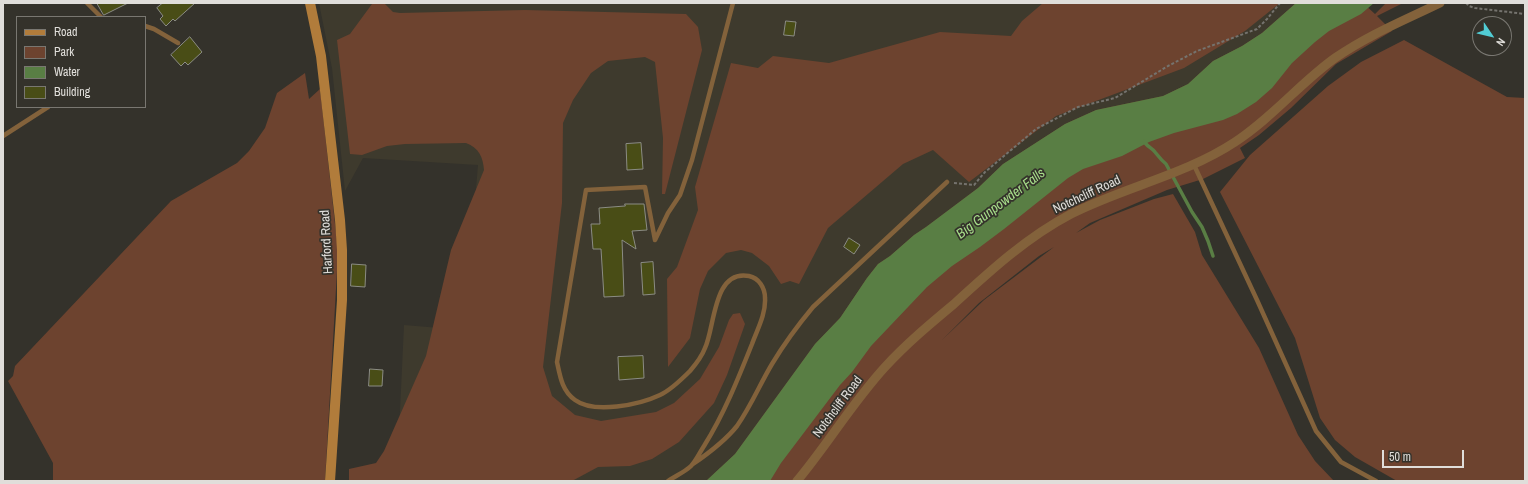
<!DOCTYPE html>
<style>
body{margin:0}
#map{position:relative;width:1528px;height:484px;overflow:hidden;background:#34322b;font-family:"Archivo Narrow",sans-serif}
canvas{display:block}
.frame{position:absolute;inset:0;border:4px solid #e0deda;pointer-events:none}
.legend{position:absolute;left:16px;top:16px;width:130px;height:92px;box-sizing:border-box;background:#34322b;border:1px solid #797771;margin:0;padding:5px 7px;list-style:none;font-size:12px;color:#e0deda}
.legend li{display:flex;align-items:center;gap:8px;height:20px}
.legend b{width:20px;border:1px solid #797771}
.north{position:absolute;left:1472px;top:16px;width:40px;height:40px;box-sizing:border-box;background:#34322b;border:1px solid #797771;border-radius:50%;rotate:125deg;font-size:11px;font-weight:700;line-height:16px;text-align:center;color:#e0deda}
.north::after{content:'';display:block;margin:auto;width:14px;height:18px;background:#51ccd4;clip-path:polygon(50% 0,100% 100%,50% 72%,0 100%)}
.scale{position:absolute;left:1382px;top:450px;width:82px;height:18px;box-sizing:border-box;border:2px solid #e0deda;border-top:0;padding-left:5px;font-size:12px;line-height:14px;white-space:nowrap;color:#e0deda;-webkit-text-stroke:3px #34322b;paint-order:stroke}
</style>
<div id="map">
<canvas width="1528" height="484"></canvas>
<div class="frame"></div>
<ul class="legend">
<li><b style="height:5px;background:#b17c3b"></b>Road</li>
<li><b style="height:11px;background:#6d432f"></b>Park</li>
<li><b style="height:11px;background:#597e44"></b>Water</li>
<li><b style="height:11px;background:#494d16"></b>Building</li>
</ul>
<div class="north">N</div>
<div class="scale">50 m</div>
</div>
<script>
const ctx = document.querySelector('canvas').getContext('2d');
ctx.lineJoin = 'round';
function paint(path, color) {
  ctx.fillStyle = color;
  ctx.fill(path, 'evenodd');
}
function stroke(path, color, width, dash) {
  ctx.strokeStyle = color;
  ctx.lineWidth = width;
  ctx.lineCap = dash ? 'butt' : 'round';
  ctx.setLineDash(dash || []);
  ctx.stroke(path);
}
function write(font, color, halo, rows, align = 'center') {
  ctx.font = font + ' "Archivo Narrow",sans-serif';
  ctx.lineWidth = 3.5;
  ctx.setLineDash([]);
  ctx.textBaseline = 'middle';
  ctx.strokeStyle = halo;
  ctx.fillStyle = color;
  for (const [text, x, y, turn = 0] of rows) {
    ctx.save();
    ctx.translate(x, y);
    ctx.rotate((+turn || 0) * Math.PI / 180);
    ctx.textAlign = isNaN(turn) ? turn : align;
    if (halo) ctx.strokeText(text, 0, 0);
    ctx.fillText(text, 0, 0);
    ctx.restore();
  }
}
paint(new Path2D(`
 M319 3H1296L1262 33 1242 46 1213 61 1188 84 1163 96 1096 110 1065 124 1003 164 978 188 926 227 914 235 890 256 878 264 858 291 840 318 815 344 735 454 706 481H380L398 454 404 325 464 330 478 165 363 158 345 191 332 68Z`), '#3e3a2d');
paint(new Path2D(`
 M378 3H384L393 12 400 13 525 10 686 14 698 27 702 50 665 194H662L663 138 655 62 645 57 608 61 591 73 573 100 563 123 562 203 543 367 552 396 575 415 601 421 656 412 674 403 700 379 719 347 729 320 733 314 740 313 745 324 727 375 714 403 679 442 652 459 630 466 598 467 572 481H349V469L376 463 384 451 426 356 451 250 484 170C483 157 479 148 466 143L405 144 387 146 362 155 350 154 337 40 350 34 372 4Z
 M1043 3H1280L1245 31 1184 68 1056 116 969 182 933 150 903 164 828 228 799 284 790 281 781 284 769 266 752 253 741 250 726 253 708 271 700 289 690 338 668 367 667 279 677 267 698 210 695 187 731 63 758 68 773 56 829 63 940 32 1011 36 1022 21Z
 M1296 3H1363L1375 14 1386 3H1403L1377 16 1392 31 1336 64 1291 108 1259 135 1240 148 1245 158 1203 179 1167 190 1090 223 1076 233 1100 220 1154 199 1173 194 1195 232 1202 255 1259 348 1298 435 1315 461 1334 481H706L735 454 815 344 840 318 867 278 878 264 890 256 914 235 926 227 978 188 1003 164 1065 124 1096 110 1163 96 1188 84 1213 61 1242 46 1262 33ZM1054 247 984 300 942 340 979 303 1039 256Z
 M1404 40 1507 97 1525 98V481H1397L1355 457 1335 440 1320 418 1295 338 1220 192 1250 155 1328 86 1361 62Z
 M305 73 309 99 320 89 337 242V271L325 481H53V463L8 381 13 376 15 366 171 201 237 163 249 151 265 128 277 93Z`), '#6d432f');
paint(new Path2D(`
 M1296 3H1374L1361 14 1329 31 1315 42 1292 63 1272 88 1256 102 1237 114 1223 120 1174 133 1149 142 1122 156 1083 169 1068 178 1004 229 980 247 952 266 927 287 871 346 852 372 840 385 781 463 770 481H706L735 454 815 344 840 318 867 278 878 264 890 256 914 235 926 227 978 188 1003 164 1065 124 1096 110 1163 96 1188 84 1213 61 1242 46 1262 33Z`), '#597e44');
stroke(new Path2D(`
 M1144 141C1146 146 1152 148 1155 152 1159 157 1161 160 1166 164L1192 212 1202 227 1208 241 1213 256`), '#597e44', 3.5);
const building = new Path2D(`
 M97 3H128L104 15Z
 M163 3H195L175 21 173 19 166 26 160 19 163 16 157 8Z
 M786 21 796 22 794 36 784 35Z
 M190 37 202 52 188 65 185 62 181 66 171 55Z
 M641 143 643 169 627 170 626 144Z
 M625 204H644L647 230 632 231 636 249 622 240 624 296 604 297 601 249H593L591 224H600L599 208 625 206Z
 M849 238 860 245 854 254 844 247Z
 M653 262 655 294 643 295 641 263Z
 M352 264 366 265 365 287 351 286Z
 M643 356 644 378 619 380 618 357Z
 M370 369 383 370 382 386H369Z`);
paint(building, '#494d16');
stroke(building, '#8b8c84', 1);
stroke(new Path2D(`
 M1466 3 1469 6 1475 8 1525 14
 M954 183 974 185 985 172 1036 129 1078 107 1115 98 1168 66 1197 51 1257 29 1267 19 1280 3`), '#75736e', 2, [3, 2]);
stroke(new Path2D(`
 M87 3 101 17
 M145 26 154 29 178 43
 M3 136 48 107
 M1194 165 1257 300 1316 431 1341 462 1376 481
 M693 464C709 453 725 441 737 426 751 406 760 384 772 364 784 344 798 325 813 307L947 182
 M668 481C675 476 685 472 691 466 696 461 700 452 704 446 724 414 738 379 752 344 757 330 766 314 765 298 765 288 759 278 749 276 713 269 715 327 705 348 702 356 696 364 690 371 681 380 671 390 660 395 639 405 594 414 575 400 562 391 560 376 557 362L586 190 645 187 655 240 668 213 680 195 692 160 733 3`), '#83623b', 4.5);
stroke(new Path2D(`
 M797 481C828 444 852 403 885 367 906 344 930 324 954 304 990 271 1027 237 1071 214 1124 187 1185 175 1235 142 1272 118 1300 83 1335 58 1368 35 1405 20 1440 3`), '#83623b', 9);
stroke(new Path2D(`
 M310 3 321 56 340 220 342 250V300L330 481`), '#b17c3b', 10);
write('13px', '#e0deda', '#34322b', [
 ["Notchcliff Road",1087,195,-25],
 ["Harford Road",327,242,-93],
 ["Notchcliff Road",838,407,-53]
]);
write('italic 14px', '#a7dd8a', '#34322b', [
 ["Big Gunpowder Falls",1001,204,-37]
]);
</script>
